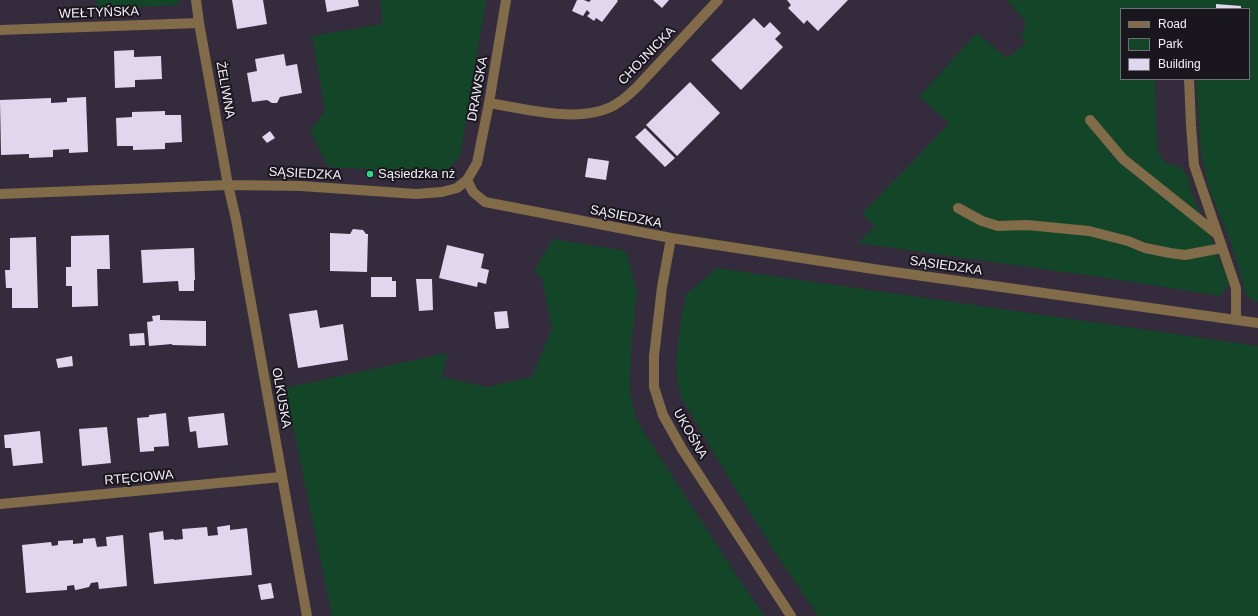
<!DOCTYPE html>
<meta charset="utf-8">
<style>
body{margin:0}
#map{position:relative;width:1258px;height:616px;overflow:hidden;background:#342b3c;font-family:Helvetica,sans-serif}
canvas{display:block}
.legend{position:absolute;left:1120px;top:8px;width:130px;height:72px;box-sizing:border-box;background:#19161d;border:1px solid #716d76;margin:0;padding:5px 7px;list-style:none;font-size:12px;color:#f5f0fb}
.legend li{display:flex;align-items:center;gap:8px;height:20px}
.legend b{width:20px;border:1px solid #716d76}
</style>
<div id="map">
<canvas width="1258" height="616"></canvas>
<ul class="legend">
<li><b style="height:5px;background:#816b49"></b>Road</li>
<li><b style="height:11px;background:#134629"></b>Park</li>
<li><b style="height:11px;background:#e0d7ee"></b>Building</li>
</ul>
</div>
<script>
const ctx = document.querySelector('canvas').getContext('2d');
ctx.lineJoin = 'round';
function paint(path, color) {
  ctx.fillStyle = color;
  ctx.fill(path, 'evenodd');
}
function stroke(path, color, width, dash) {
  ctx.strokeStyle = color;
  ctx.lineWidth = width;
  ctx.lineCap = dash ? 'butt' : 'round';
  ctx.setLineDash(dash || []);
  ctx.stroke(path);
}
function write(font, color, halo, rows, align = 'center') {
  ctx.font = font + ' Helvetica,sans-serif';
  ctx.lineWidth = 4;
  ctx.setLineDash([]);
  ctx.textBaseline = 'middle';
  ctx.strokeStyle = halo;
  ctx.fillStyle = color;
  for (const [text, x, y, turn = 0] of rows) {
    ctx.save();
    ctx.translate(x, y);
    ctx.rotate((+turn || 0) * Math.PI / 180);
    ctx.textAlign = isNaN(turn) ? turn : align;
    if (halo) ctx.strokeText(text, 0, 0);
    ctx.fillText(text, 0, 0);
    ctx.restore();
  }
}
paint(new Path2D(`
 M96 0H178L179 5 97 9Z
 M380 0H486L461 152C456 164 448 170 436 173L328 167 310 130 325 111 312 36 383 24Z
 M1007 0H1258V302L1254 301 1245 293 1240 272 1228 235 1209 189 1201 153 1196 79H1249V9H1121V79H1155L1157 148 1161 157 1167 164 1180 166 1189 178V186L1228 280V286L1220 296 1134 282 858 243 875 226 862 214 916 158 949 123 919 96 977 33 1007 58 1026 43 1021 34 1025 28V21Z
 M553 239 626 251 637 291 631 348 630 392 635 415 643 431 737 576 765 616H332L285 388 447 353 442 377 487 387 532 377 552 328 542 279 534 271Z
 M717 268 1258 346V616H818L772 548 716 457 681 397 677 380 676 360 681 319 686 294Z`), '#134629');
paint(new Path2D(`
 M232 0H263L267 24 237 29Z
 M325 0H358L359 6 327 12Z
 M577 0H584L589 2 591 0H617L618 1 602 22 596 18 594 21 587 16 590 13 587 10 583 16 572 11Z
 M653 0H669L662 8Z
 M787 0H848L818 31 807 20 804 24 788 8 791 5Z
 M1216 4 1241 6V9H1216Z
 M754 18 764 28 770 22 781 33 775 39 783 47 741 90 711 60Z
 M134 50V57L161 56 162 79 135 80V87L115 88 114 51Z
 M284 54 286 66 297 64 302 93 280 97 277 103H272L267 100 252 102 247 73 257 71 255 59Z
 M690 82 720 113 677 156 646 125Z
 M86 97 88 152 69 153V149L53 150V157L29 158V154L1 155 0 100 51 98V103L67 102V98Z
 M165 111V115H181L182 142 165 143V149L133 150V146H117L116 118 132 117V112Z
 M645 128 675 158 665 167 635 137Z
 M270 131 275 138 267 143 262 137Z
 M588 158 609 161 606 180 585 177Z
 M353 229 363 230 366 234H368L367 272 330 271V233L350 234Z
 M109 235 110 269H97L98 306 72 307V286H66V267H71V236Z
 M36 237 38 308H12V288H6L5 270H10V238Z
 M447 245 484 254 481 268 489 270 486 284 478 282 477 287 439 278Z
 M194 248 195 280H194V291H179L178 281 143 283 141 250Z
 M371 277H392V281H396V297H371Z
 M416 279H432L433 310 419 311Z
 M317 310 320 328 343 324 348 360 298 368 289 314Z
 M507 311 509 328 496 329 494 312Z
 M160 315V320L206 321V346L172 345V344L149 346 147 322 153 321 152 316Z
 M144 333 145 345 130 346 129 334Z
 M72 356 73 366 58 368 56 359Z
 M166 413 169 446 154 447V451L140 452 137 418 149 417V415Z
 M224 413 228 445 198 448 196 431 190 432 188 417Z
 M107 427 111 463 82 466 79 429Z
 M40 431 43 463 13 466 11 448H5L4 435Z
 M230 525V530L247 528 252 575 154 584 149 533 163 531 164 540 174 539V540L183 539 182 529 207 527 208 536 218 535 217 527Z
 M123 535 127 586 99 589 98 582 91 583 89 587 76 590H75L74 585 67 586V590L26 593 22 545 51 542 52 546 58 545V541L73 540V544L83 543V539L95 538 97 547 107 546 106 537Z
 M271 583 274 598 261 600 258 585Z`), '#e0d7ee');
stroke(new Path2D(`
 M1189 79 1191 125 1194 165 1236 288V320
 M1090 120 1123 159 1217 234
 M958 208 982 221 998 226 1027 225 1089 231 1128 241 1145 248 1170 253 1185 255 1222 248`), '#816b49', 10);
stroke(new Path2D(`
 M196 0 199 23 228 185 236 219 307 616
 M0 30 199 23
 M489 103C525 109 577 123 611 107 621 102 630 94 638 86L718 0
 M467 180 473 192 485 202 671 238 880 270 1258 323
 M0 194 228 185 301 186 416 194 442 192 457 188 467 180 477 163 489 103 506 0
 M671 238 662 287 654 356V387L663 415 682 449 791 616
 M0 504 281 477`), '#816b49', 10);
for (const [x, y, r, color] of [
 [370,174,4,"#2fd883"]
]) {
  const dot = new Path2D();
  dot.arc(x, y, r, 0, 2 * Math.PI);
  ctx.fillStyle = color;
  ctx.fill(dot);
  stroke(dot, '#19161d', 1.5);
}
write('13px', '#f5f0fb', '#19161d', [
 ["WEŁTYŃSKA",99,13,-2],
 ["CHOJNICKA",647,56,-46],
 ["DRAWSKA",478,89,-80],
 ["ŻELIWNA",225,90,80],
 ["SĄSIEDZKA",305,174,3],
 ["SĄSIEDZKA",626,217,11],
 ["SĄSIEDZKA",946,266,8],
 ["OLKUSKA",281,398,80],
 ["UKOŚNA",690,434,60],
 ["RTĘCIOWA",139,478,-5]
]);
write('13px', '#f5f0fb', '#19161d', [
 ["Sąsiedzka nż",378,174]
], 'left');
</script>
